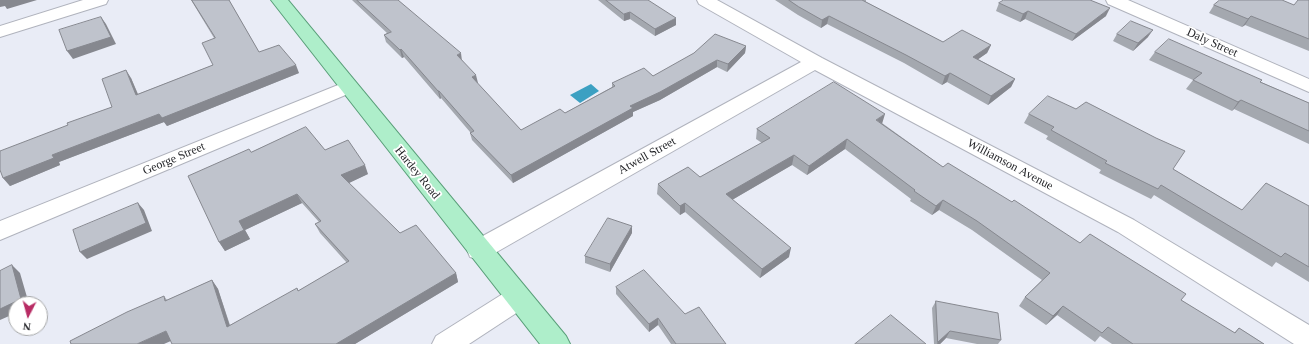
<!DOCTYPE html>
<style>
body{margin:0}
#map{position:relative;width:1309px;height:344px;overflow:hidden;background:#e9ecf6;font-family:"Times New Roman",serif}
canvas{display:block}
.north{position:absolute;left:8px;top:296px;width:40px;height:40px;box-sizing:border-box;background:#fff;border:1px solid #a5a6a7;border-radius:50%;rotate:186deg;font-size:11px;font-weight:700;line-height:16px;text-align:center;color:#1f2024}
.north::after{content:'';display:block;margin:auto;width:14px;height:18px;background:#b82c64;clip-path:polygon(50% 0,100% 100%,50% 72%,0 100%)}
</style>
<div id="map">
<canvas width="1309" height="344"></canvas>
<div class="north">N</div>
</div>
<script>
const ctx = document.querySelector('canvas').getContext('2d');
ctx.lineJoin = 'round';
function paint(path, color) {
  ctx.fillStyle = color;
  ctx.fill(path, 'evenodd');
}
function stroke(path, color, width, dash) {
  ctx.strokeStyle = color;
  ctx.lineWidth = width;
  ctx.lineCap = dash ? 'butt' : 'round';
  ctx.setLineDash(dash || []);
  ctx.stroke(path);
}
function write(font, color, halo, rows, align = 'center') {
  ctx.font = font + ' "Times New Roman",serif';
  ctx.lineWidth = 3.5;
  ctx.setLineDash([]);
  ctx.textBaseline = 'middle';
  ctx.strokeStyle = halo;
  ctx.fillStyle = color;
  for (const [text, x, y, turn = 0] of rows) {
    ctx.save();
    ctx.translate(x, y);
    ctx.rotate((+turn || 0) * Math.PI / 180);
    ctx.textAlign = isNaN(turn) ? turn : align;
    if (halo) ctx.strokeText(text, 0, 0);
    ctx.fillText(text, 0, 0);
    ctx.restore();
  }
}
paint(new Path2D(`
 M591 84 599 91 580 103 570 95Z`), '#3ca0c2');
const minor = new Path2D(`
 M83 0H108L106 4 0 37V26Z
 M697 0H717L822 58 1134 220 1309 325V344H1294L1118 232 815 70 488 257 479 260 470 257 467 250 470 243 801 62 699 4Z
 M1106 0H1128L1309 79V92L1108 4Z
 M348 81 355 83 358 87 355 91 0 240V221Z
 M518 287 527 290 531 298 527 306 469 344H432L436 336 509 290Z`);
const major = new Path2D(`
 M271 0H288L566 336 570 344H540Z`);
stroke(minor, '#b0b3bd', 2);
stroke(major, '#599f79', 2);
paint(minor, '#fff');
paint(major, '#aeeeca');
paint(new Path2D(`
 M191 0H229L259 52 299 73 167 126 164 122 59 162 60 165 10 186 3 178 112 107 131 78 138 94 213 65 214 38Z
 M352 0H398L462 60 478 83H477L521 130 565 113 612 87V83L653 76 746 46 745 53 727 72 717 67 660 100 633 112V116L513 183 472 140 470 133V132L441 98 440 99 404 57 402 58 386 42 384 35 387 33Z
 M598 0H648L676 25 655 36 630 19 624 21Z
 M775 0H866V2L943 42 991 45 987 53 978 59 1015 79 1011 87 988 105 947 82 942 85 904 63 827 24 821 28 798 15Z
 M1309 0V51L1245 25 1242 27 1209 13 1214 5H1294Z
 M999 3 1106 16 1072 41 1025 19 1020 22 996 11Z
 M1117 34 1148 37 1133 51 1113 41Z
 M1155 52 1261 82 1309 103V144L1234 109 1232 111 1186 89 1193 80 1149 60Z
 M1029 114 1173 169 1242 210 1309 206V282L1276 262 1272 267 1154 195 1151 199 1099 173 1101 170 1046 139 1048 136 1024 123Z
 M882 123 943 167 1181 300 1234 333 1239 328 1264 344H1112L1100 336 1095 342 1057 315 1046 325 1019 306 1025 297 1042 280 972 230 939 210 932 215 910 201 911 199 845 149 807 175 792 165 732 200 789 257 760 278 685 212 680 215 657 194 658 184 700 177 762 143 756 139 757 129Z
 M325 150 368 174 348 183 400 233 456 273 458 282 355 344H172L171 341 164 296 167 300 212 280 218 289 230 325 298 291 347 263 320 233 315 224 319 222 302 203 245 230 250 239 225 251 219 242 251 152Z
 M632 233 610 272 585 263V256Z
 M616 287 685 314 726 344H671L658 325 649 332 616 294Z
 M936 301 1001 340 998 344H977L946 338 940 344H934L932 308Z`), '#a4a8af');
paint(new Path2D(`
 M0 0H37L7 9 5 6 0 7Z
 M1110 8 1106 16 1072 41 1076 34Z
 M1028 11 1025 19 1020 22 1023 14Z
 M630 12V19L624 21V14Z
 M829 16 827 24 821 28 822 20Z
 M1251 16 1245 25 1242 27 1248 19Z
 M101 17 106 24 116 44 73 59 67 51Z
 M676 18V25L655 36V29Z
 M1153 30 1148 37 1133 51 1138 43Z
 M991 45 987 53 970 65 973 57Z
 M746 46 745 53 727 72 728 64Z
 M401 49 404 57 402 58 400 50Z
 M461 53 462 61 457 55Z
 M717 60V67L660 100 633 112V116L513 183 511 175 630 106Z
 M296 65 299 73 167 126 164 122 59 162 60 165 10 186 3 178 52 155 159 114Z
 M126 70 131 78 141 102 136 95Z
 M950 73 947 82 942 85 945 76Z
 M476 75 478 83 473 85 472 77Z
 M1015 79 1011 87 988 105 991 96Z
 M438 91H439L441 98 440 99Z
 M1241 100 1234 109 1232 111 1238 102Z
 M885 114 882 124 876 120Z
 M847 139 845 149 807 175 809 166Z
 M794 155 792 165 725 204 726 194Z
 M365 165 368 174 345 185 341 175Z
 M297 194 302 203 245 230 250 239 225 251 219 242 239 221Z
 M943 200 939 210 932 215 936 206Z
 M138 203 144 210 152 231 87 259 80 252Z
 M685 203V212L680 215V206Z
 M632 226V233L610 272V264Z
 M791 248 789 257 760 278 762 269Z
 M12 265 20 273 29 304H16V313L0 320V309Z
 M456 273 458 282 355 344H336Z
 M212 280 218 289 233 336 227 327Z
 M1063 306 1057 315 1046 325 1053 316Z
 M658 318V325L649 332V324Z
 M166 331 173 340 164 344H137Z
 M950 331 946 338 940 344H937L938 342Z`), '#86888f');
const building = new Path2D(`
 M192 0H229L259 52 279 45 296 65 162 118 159 114 52 155 54 158 3 178 0 170V151L68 125 67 123 112 107 102 79 126 70 136 95 213 65 202 43 215 38Z
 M357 0H398L461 53 457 55 476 75 472 77 521 130 560 109 565 113 615 86 612 83 644 68 653 76 694 53 715 34 746 46 728 64 717 60 660 92 630 106 633 108 511 175 470 133 474 131 439 91H438L401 49 400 50 384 35 391 32Z
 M606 0H648L676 18 655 29 630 12 624 14Z
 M789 0H862L943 42 962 30 991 45 973 57 1015 79 991 96 950 73 945 76 906 55 829 16 822 20 799 7Z
 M1004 0H1090L1110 8 1076 34 1028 11 1023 14 999 3Z
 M1220 0H1282L1294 5 1298 0H1309V39L1251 16 1248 19 1214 5Z
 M101 17 111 37 67 51 59 30Z
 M1131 21 1153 30 1138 43 1117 34Z
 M1169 39 1262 80 1260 82 1309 103V131L1241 100 1238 102 1193 80 1202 73 1155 52Z
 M834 82 885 114 876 120 943 167 948 163 1012 202 1014 200 1080 243 1090 234 1186 294 1181 300 1235 333 1239 328 1264 344H1133L1108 327 1102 333 1063 306 1053 316 1025 297 1050 273 977 221 943 200 936 206 914 191 915 190 847 139 809 166 794 155 726 194 791 248 762 269 685 203 680 206 658 184 688 167 700 177 770 138 757 129Z
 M1048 96 1076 109 1086 102 1156 138 1185 151 1173 169 1242 210 1266 183 1309 206V267L1285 253 1281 257 1161 185 1158 189 1105 163 1107 161 1051 130 1054 127 1029 114Z
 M306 127 325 150 348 140 365 165 341 175 400 233 416 225 456 273 336 344H172L166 331 137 344H71L70 341 127 312 164 296 165 301 212 280 227 327 297 288 298 291 349 261 315 224 321 221 297 194 239 221 244 230 219 242 188 176 249 149 251 152Z
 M138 203 146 223 80 252 73 230Z
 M608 218 632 226 610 264 585 256Z
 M12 265 21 299 0 309V271Z
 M644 270 685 314 699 307 726 344H676L658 318 649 324 616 287Z
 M936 301 998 313 1001 340 950 331 938 342Z
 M891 315 926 344H855Z`);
paint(building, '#bfc3cc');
stroke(building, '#86888f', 1);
write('12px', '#1f2024', '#fff', [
 ["Daly Street",1212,43,24],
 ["Atwell Street",647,156,-29],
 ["George Street",174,159,-23],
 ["Williamson Avenue",1010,165,28],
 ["Hardey Road",417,173,51]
]);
</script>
